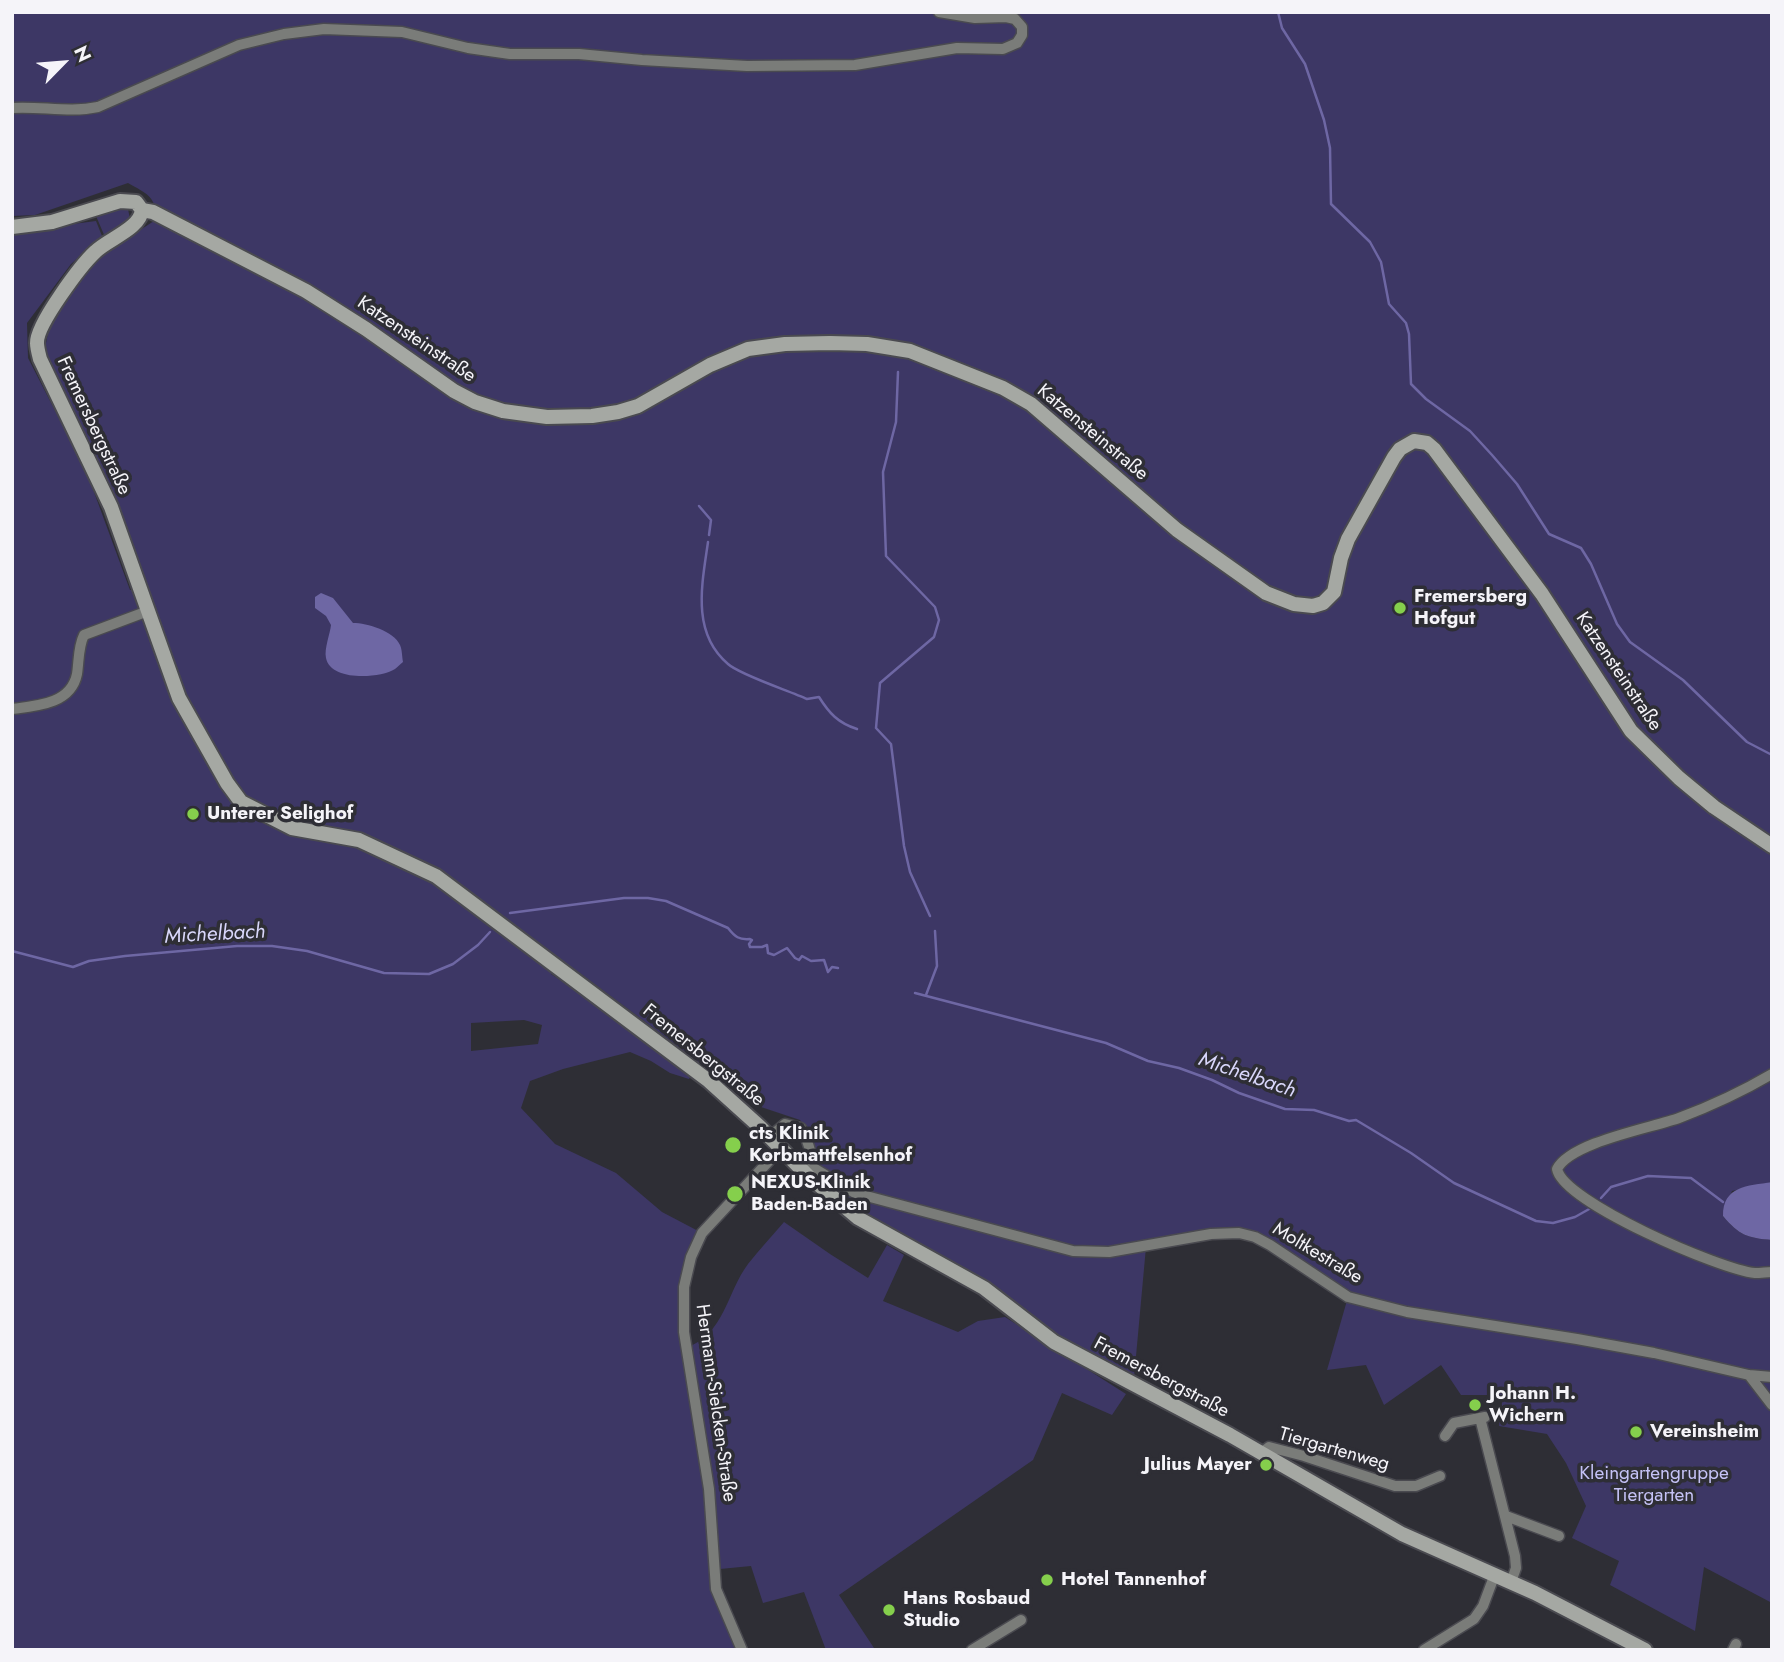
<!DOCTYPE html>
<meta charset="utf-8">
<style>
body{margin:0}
#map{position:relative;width:1784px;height:1662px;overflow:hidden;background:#2e2e35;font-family:Jost,sans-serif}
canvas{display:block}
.frame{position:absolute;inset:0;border:14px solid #f5f4f9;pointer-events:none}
.north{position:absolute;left:28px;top:28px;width:70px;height:70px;-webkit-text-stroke:5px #2e2e35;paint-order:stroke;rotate:65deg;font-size:19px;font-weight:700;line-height:28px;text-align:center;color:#f5f4f9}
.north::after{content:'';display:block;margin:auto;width:24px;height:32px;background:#f5f4f9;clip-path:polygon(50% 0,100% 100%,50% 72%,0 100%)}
</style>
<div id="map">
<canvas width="1784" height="1662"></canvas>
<div class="frame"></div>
<div class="north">N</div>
</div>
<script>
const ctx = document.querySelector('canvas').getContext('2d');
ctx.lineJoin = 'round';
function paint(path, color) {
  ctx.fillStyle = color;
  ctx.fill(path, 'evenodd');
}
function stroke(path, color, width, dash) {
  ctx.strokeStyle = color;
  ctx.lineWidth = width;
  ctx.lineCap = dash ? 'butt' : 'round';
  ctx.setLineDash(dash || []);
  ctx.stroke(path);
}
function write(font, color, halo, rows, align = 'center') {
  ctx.font = font + ' Jost,sans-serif';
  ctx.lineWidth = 7;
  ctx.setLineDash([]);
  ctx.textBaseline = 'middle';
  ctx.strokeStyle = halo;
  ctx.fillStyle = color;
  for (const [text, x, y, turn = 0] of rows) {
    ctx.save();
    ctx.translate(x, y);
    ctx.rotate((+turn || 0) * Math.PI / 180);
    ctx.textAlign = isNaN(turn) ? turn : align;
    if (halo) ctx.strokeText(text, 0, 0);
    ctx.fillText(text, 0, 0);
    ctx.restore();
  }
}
paint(new Path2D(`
 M12 12H1772V1182L1732 1191 1723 1216C1739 1235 1747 1238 1772 1240V1377L1767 1378 1772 1384V1603L1704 1567 1695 1631 1610 1585 1619 1561 1572 1538 1586 1506 1566 1463 1547 1434 1499 1426 1503 1395H1461L1441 1365 1384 1405 1366 1365 1327 1370 1348 1297 1255 1237 1239 1233 1146 1247 1134 1378 1035 1322 990 1286 835 1194 839 1178 820 1165 811 1134 800 1120 758 1106 573 968 551 974 695 1070 689 1079 670 1073 651 1061 630 1052 563 1069 530 1081 521 1108 555 1144 616 1173 662 1212 702 1233 687 1271V1347C724 1335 727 1292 748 1264 759 1250 772 1236 784 1222L830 1254 868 1278 887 1245 904 1255 883 1301 958 1332 978 1321 1005 1317 1126 1394 1112 1415 1062 1393 1033 1460 839 1595 874 1648 867 1650H826L804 1592 763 1603 751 1566 720 1569 718 1548 715 1577 742 1650H12V232L96 221 102 236 71 264 27 323 28 358 87 473 130 590H146L94 456 46 356V343L49 328 72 291 85 274 102 255 157 219C155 195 147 194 128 183L35 215 12 216ZM524 1020 542 1025 538 1044 471 1051V1023Z
 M125 208 128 209 130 219 105 237 96 216Z`), '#3d3765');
paint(new Path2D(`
 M321 593 333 598 353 623C367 623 394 631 400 645 402 649 402 656 403 662 400 664 398 667 395 669 379 679 330 681 326 658 324 649 330 634 331 625L326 616 315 608V597Z
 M1772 1182V1240C1747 1238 1739 1235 1723 1216 1723 1186 1747 1186 1772 1182Z`), '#6e67a4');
stroke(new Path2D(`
 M1278 12 1282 28 1305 64 1324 120 1330 148 1331 204 1370 242 1381 262 1389 304 1406 323 1409 334 1411 384 1426 399 1470 431 1492 455 1517 484 1549 534 1581 548 1591 564 1617 624 1630 642 1683 680 1747 742 1772 755
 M898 372 896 422 883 472 886 556 935 607 939 620 934 637 880 683 876 728 891 744 904 846 910 872 930 916
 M699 506 711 520 709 535
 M708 542C702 584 691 633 728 664 740 675 790 691 807 699L819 697C829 713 838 723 857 729
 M510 913 624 898H648L666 901 728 928C735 937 739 940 750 939L752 940 749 944 750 947H762L767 945 768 953 774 955 787 948 795 958 799 960 802 956 811 961 824 960 828 972 832 967 838 968
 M12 951 73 967 89 961 125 956 237 946H272L307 951 384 973 429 974 453 964 478 945 490 932
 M915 993 1106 1043 1148 1061 1179 1068 1212 1080 1239 1093 1285 1109 1314 1110 1349 1121 1356 1120 1411 1153 1454 1183 1536 1221 1553 1223 1575 1217 1591 1208
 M926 995 937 966 935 931
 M1601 1198 1611 1187 1648 1176 1691 1178 1723 1202`), '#6e67a4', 2.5);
const street = new Path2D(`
 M12 108C41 106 69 113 98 107L239 45 284 34 324 29 402 32 468 48 510 54H579L642 60 747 66 855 65 957 48 1003 49 1017 43 1022 35V27L1015 19 1006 17 975 18 939 12
 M12 709C37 706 71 704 77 674 79 661 78 647 84 635L148 611
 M1772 1074C1743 1091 1711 1106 1679 1118 1651 1128 1571 1142 1557 1169 1563 1202 1721 1270 1755 1273 1761 1273 1767 1272 1772 1272
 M770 1137 785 1124 801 1128C808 1141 815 1158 809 1172
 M812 1167 855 1193 1073 1251 1109 1252 1211 1234 1239 1233 1255 1237 1270 1245 1348 1297 1407 1312 1577 1339 1654 1353 1749 1375 1772 1377
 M1749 1375 1772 1405
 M1480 1418 1515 1556 1516 1568 1511 1582
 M1445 1436 1454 1423 1485 1417
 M1261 1453 1269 1447 1304 1456 1395 1486H1416L1440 1476
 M1506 1516 1559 1536
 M742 1650 716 1589 709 1489 684 1332V1287L691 1257 702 1233 781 1148
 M972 1650 1021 1620
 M1424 1650 1474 1619 1483 1606 1495 1574
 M1733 1650 1736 1644`);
const secondary = new Path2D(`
 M142 210C140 229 108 239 95 252 81 265 36 325 37 343 37 348 39 355 40 359L111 507 179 698 227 783 241 802 292 828 359 840 436 876 709 1081 760 1127 808 1176 858 1218 984 1288 1054 1342 1230 1435 1402 1534 1535 1593 1645 1650
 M142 210 153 212 306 291 366 329 454 391 475 402 503 411 547 417 592 416 618 412 638 406 710 365 748 349 785 344 830 343 867 344 910 351 1003 388 1031 404 1177 530 1266 593 1294 604 1313 606 1323 603 1334 592 1341 558 1348 539 1394 457 1400 449 1414 441 1427 443 1434 449 1542 594 1631 731 1679 778 1714 807 1772 846
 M12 227 52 222 120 201 136 202 142 210`);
stroke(street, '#4a4a50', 13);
stroke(secondary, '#4a4a50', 18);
stroke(street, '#7a7c79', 10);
stroke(secondary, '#a5a8a3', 14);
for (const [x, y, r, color] of [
 [1400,608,7,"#85cf4c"],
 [193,814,7,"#85cf4c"],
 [733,1145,9,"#85cf4c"],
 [735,1194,9,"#85cf4c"],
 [1475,1405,7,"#85cf4c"],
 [1636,1432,7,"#85cf4c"],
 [1266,1465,7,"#85cf4c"],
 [1047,1580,7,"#85cf4c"],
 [889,1610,7,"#85cf4c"]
]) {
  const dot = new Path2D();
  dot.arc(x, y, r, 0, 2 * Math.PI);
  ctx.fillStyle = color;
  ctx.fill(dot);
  stroke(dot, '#2e2e35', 2.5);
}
write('19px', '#f5f4f9', '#2e2e35', [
 ["Katzensteinstraße",416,340,34],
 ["Fremersbergstraße",93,426,65],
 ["Katzensteinstraße",1092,433,40],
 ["Katzensteinstraße",1618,672,56],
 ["Fremersbergstraße",703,1056,39],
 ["Moltkestraße",1317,1254,31],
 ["Fremersbergstraße",1161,1378,28],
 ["Hermann-Sielcken-Straße",715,1403,82],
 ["Tiergartenweg",1334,1450,16]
]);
write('bold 19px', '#f5f4f9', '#2e2e35', [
 ["Fremersberg",1414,597],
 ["Hofgut",1414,619],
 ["Unterer Selighof",207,814],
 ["cts Klinik",749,1134],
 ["Korbmattfelsenhof",749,1156],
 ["NEXUS-Klinik",751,1183],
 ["Baden-Baden",751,1205],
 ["Johann H.",1489,1394],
 ["Wichern",1489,1416],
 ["Vereinsheim",1650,1432],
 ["Julius Mayer",1252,1465,"right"],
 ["Hotel Tannenhof",1061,1580],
 ["Hans Rosbaud",903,1599],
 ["Studio",903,1621]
], 'left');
write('19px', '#c5c2f6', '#2e2e35', [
 ["Kleingartengruppe",1654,1474],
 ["Tiergarten",1654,1496]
]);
write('italic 21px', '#d9d7fb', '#2e2e35', [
 ["Michelbach",215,935,-3],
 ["Michelbach",1247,1076,19]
]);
</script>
